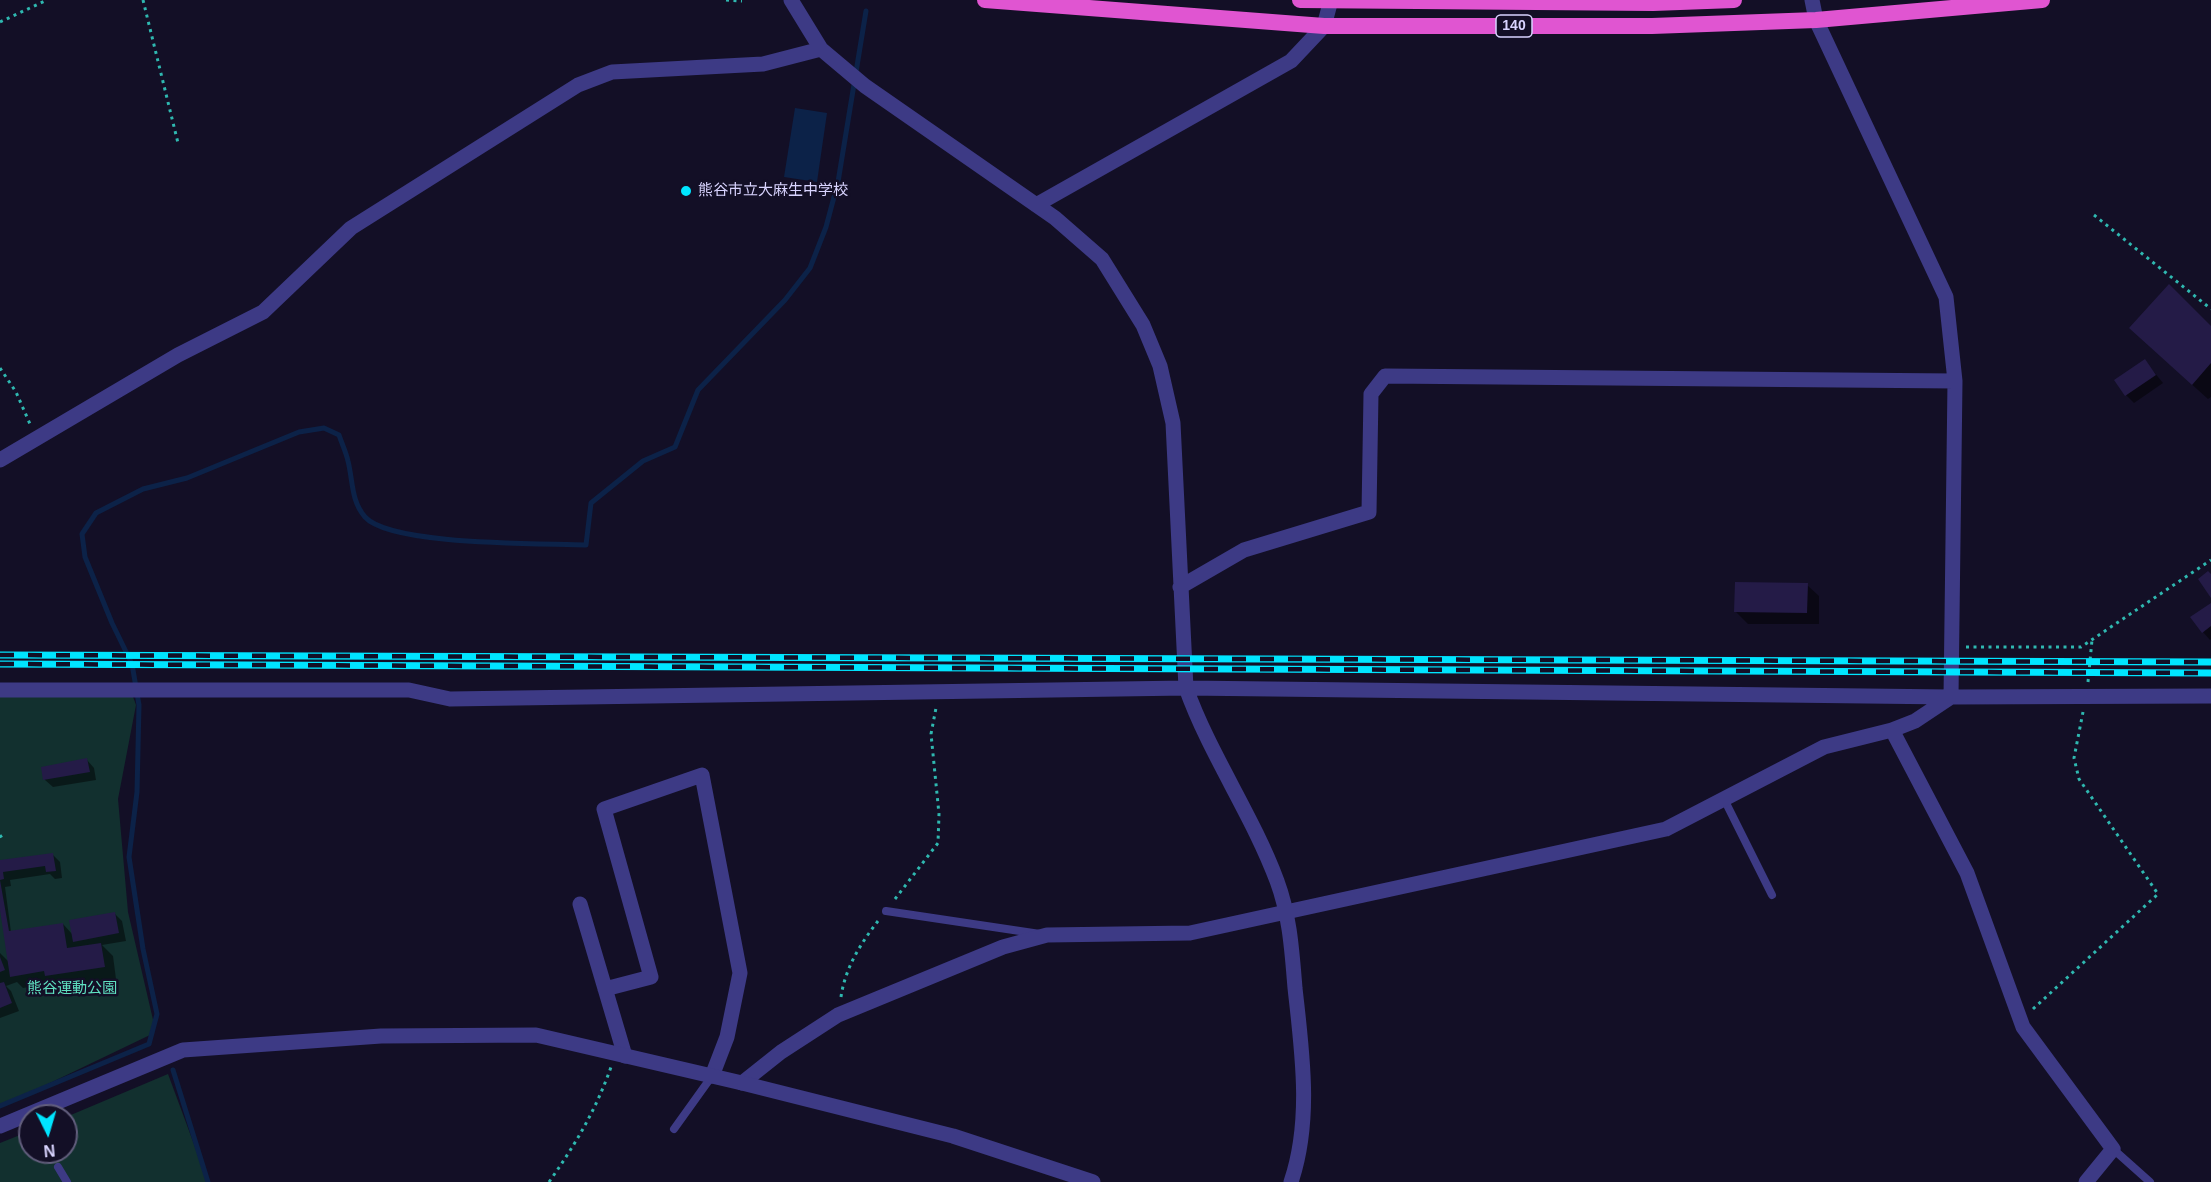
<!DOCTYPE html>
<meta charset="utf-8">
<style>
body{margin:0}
#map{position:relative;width:2211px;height:1182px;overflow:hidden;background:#130f26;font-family:Arial,sans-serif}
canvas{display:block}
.north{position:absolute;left:18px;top:1104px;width:60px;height:60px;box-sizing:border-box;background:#130f26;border:2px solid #625e7d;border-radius:50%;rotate:175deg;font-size:16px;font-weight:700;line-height:24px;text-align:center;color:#d9d4ff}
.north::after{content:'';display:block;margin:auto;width:21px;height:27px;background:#00e5ff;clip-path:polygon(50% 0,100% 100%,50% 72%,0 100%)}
</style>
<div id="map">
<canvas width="2211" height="1182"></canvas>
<div class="north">N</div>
</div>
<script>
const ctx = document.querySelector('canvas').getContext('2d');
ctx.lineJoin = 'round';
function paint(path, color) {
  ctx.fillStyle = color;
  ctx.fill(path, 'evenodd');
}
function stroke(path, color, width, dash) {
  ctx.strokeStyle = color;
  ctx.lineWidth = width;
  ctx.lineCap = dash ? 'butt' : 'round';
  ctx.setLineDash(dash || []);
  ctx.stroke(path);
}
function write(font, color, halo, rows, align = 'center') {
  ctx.font = font + ' Arial,"Noto Sans JP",sans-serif';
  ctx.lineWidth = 5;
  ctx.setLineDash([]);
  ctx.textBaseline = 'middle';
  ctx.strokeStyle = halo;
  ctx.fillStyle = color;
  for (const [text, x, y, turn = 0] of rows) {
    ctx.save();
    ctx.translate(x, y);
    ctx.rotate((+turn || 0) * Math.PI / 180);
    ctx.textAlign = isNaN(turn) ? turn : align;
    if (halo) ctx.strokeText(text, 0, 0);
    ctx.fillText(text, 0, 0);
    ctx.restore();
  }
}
paint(new Path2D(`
 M132 694 136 705 118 799 128 912 154 1024 150 1035 0 1107V695Z
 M168 1074 208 1182H0V1143L30 1131V1152H66V1117Z`), '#12302f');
paint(new Path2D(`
 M795 108 827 113 817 182 784 177Z`), '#0c2248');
paint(new Path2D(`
 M2211 328V397L2208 399 2147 344Z
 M2145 361 2163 383 2134 403 2126 395Z
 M1807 585 1819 596V624H1748L1736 612Z
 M2211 605V639L2210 640 2203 632Z
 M87 760 94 768 96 780 53 787 45 780 43 768Z
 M52 854 60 862 62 878 55 879 50 874 10 880 11 886 5 887 11 932 63 924 73 935 115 914 122 921 126 941 102 945 113 956 116 979 58 987 54 983 23 988 17 982 6 986 11 991 19 1011 0 1018V953L9 962 0 900V862Z`), '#0007');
stroke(new Path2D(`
 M173 1070 208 1182
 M0 1106 149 1044 157 1014 143 949 129 857 137 792 139 705 132 664 112 623 85 557 82 534 96 513 143 489 187 478 299 432 324 428 339 435C342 444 346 452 348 461 353 481 351 501 365 517 391 546 544 543 586 545L591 503 643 461 675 447 698 390 785 300 810 268 826 227 838 182 866 11`), '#0c2248', 5);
paint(new Path2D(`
 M2169 284 2211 326V363L2192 385 2129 328Z
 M2145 359 2156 375 2125 396 2114 380Z
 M2208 571 2211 574V598L2198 579Z
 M1735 582 1808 583 1807 613 1734 612Z
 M2211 603V626L2202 633 2190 617Z
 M87 758 90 772 43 780 41 767Z
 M53 853 56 871 46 872 45 866 3 872 4 879 0 880V860Z
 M0 880 9 931 63 923 67 948 101 943 105 967 45 976 44 971 10 977 0 910Z
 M115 912 119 933 73 942 69 920Z
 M0 957 5 970 0 972Z
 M4 982 12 1003 0 1008V983Z`), '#241b47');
stroke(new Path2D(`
 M143 0 178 143
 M726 0 742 1
 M0 22 47 0
 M2094 215 2211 309
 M0 368 16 392 30 424
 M1966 647H2081L2211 560
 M2088 682 2092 640
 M0 835 4 841
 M895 899 938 843 939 814 931 734 936 708
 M841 997C845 968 861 943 878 921
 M2033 1009 2158 894 2079 779 2074 758 2083 712
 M549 1182C575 1145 596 1110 611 1067`), '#2fb8b0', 3, [3, 4.5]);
stroke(new Path2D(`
 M1724 799 1772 895
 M886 911 1040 934
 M674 1129 712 1076
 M2113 1149 2150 1182
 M58 1167 67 1182`), '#3d3a85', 8);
stroke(new Path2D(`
 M791 0 821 49 865 86 1055 218 1102 259 1143 325 1160 366 1173 423 1186 688C1210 755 1252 814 1277 881 1290 916 1292 952 1295 988 1302 1052 1312 1120 1291 1182
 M1036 205 1291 61 1324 26 1331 0
 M0 460 178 355 263 312 351 228 578 85 612 72 763 64 821 49
 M1180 587 1244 550 1369 512 1371 394 1385 376 1955 381
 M0 690H409L450 699 1186 688 1951 697 2211 696
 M1892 730 1967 873 2023 1027 2113 1149 2086 1182
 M580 904 625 1056
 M605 989 651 977 604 809 702 775 740 973 727 1037 712 1076
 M742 1083 781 1052 838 1015 1003 947 1047 935 1190 933 1666 829 1824 747 1892 730 1915 721 1951 697 1955 381 1946 297 1816 20 1812 0`), '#3d3a85', 15);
stroke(new Path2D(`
 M0 1126 183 1050 381 1036 536 1035 742 1083 953 1136 1093 1182`), '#3d3a85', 15);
stroke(new Path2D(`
 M985 0 1324 26H1652L1816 20 2042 0
 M1300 0 1653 3 1734 0`), '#e055d1', 16);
const rail = new Path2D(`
 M0 655 2211 662
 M0 664 2211 673`);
stroke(rail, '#00e5ff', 7);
stroke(rail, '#130f26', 4.5, [14]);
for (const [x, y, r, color] of [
 [686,191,6,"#00e5ff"]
]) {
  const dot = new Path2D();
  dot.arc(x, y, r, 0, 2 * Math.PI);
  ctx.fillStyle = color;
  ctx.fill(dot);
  stroke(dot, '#130f26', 2);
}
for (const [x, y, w] of [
 [1514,26,36]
]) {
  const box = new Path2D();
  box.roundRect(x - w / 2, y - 11, w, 22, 4.5);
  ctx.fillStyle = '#130f26';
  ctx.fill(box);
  stroke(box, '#d9d4ff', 1.5);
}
write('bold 14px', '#d9d4ff', null, [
 ["140",1514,26]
]);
write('15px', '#d9d4ff', '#130f26', [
 ["熊谷市立大麻生中学校",698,191]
], 'left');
write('15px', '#5fe0c0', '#130f26', [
 ["熊谷運動公園",72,989]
]);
</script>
